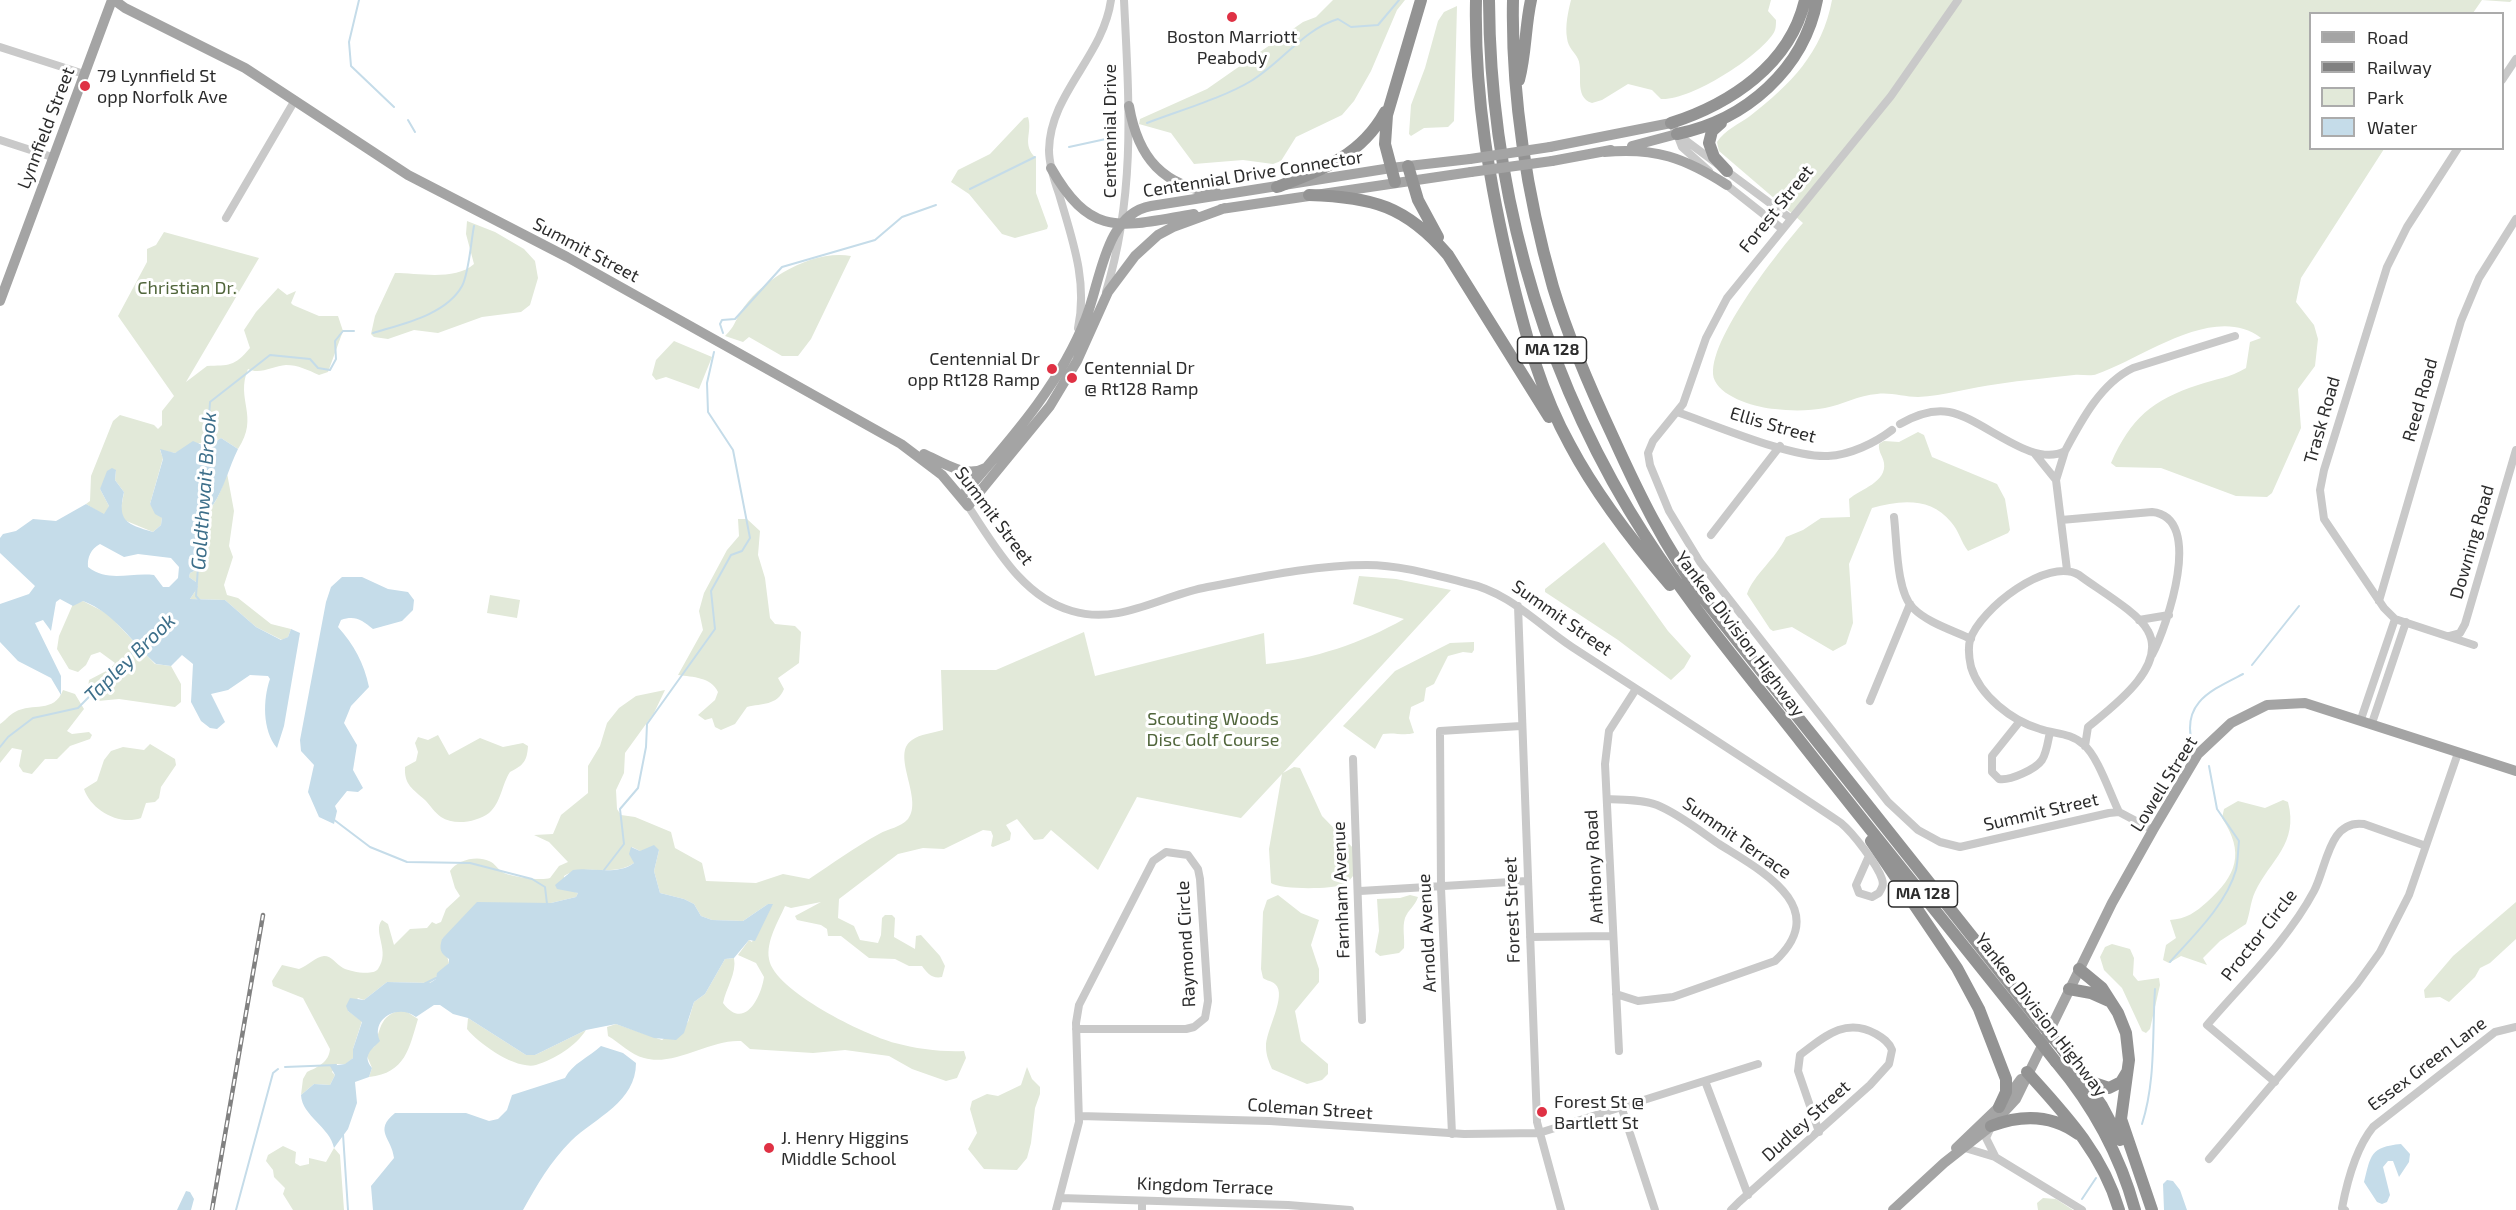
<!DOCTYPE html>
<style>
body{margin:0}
#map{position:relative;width:2516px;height:1210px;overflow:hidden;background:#fff;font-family:"Exo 2",sans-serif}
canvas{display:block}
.legend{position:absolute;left:2309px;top:12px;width:195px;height:138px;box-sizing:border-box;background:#fff;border:2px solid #ababab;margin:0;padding:8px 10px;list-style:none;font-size:18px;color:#2c2c2c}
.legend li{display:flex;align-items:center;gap:12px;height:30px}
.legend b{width:30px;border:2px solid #ababab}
</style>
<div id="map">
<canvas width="2516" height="1210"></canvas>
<ul class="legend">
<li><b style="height:8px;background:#a4a4a4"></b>Road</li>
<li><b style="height:8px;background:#818181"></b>Railway</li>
<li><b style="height:16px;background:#e2e9d9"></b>Park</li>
<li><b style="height:16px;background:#c5dce9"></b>Water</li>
</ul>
</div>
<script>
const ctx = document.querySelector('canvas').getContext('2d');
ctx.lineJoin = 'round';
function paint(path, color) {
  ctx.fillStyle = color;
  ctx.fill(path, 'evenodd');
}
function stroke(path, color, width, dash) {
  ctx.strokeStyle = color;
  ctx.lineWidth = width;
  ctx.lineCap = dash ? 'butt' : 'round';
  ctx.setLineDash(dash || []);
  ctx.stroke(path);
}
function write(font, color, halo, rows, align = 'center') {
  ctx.font = font + ' "Exo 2",sans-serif';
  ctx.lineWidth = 6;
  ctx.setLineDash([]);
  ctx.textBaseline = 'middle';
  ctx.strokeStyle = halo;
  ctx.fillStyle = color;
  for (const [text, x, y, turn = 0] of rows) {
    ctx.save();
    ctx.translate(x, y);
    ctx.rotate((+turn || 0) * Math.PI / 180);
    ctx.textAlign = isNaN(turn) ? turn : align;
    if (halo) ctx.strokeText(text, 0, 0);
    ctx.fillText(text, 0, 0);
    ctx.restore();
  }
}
paint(new Path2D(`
 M1333 0H1405L1397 10 1371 71 1354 101 1342 115 1296 137 1281 161 1273 164 1243 160 1194 164 1171 133 1139 124 1140 119 1207 89 1303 22 1316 17Z
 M1571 0H1771L1768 11 1776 20C1776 25 1776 30 1773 34 1757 58 1690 101 1661 99L1652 90 1628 84 1602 100 1592 103C1573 97 1584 72 1578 59 1575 52 1568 48 1567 38 1565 26 1568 12 1571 0Z
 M1832 0H2512L2510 2 2482 0 2473 13 2310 14V148L2384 149 2301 278 2296 302 2314 325 2318 339 2315 366 2298 389 2301 428 2272 493 2267 497 2236 496 2161 468 2116 467 2111 463C2131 418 2152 400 2198 385 2215 379 2230 378 2246 368L2250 342 2261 338C2214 302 2142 359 2097 374 2090 377 2082 374 2074 375 2049 378 2023 380 1998 384 1971 387 1944 396 1918 397 1904 397 1890 392 1877 394 1859 395 1842 405 1825 408 1810 411 1790 411 1775 409 1758 408 1723 398 1715 381 1700 349 1781 248 1803 223L1719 151 1717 142C1725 130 1739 124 1750 116 1791 84 1822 53 1832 0Z
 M1457 6 1454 121 1448 127 1424 128 1411 136 1409 134 1411 105 1425 68 1438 21 1444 12Z
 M1028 117C1033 133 1021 144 1036 158V193L1048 226 1047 229 1015 238 1002 234 969 194 951 182 958 170 990 154 1024 118Z
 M467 221 495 232 524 249 535 261 538 278 530 305 521 312 482 317 438 333 414 330 388 339 374 337 371 334 375 316 395 273C418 273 455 281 474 264L466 234Z
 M164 232 259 258 186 382 207 366C229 365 234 367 250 348L244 330 256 312 278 288 287 295 296 291 291 303 293 305 319 316H338L343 331 328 372 319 375C308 370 298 365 286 365 273 366 260 375 248 369 235 400 260 416 238 449L221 438 207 447 200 443 175 453 160 450 163 458 150 504 162 518 161 525 153 532 124 520 120 514 124 492 115 480 116 470 100 489 109 506 108 512 104 515 86 504 90 501 91 476 113 421 120 415 154 425 158 429 162 425V411L174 396 118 316 147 262V249L156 245Z
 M851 256 811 339 798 356H782L749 337 743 342 725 336C735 326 734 323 740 313 760 280 812 249 851 256Z
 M674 341 712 357 699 389 666 377 656 380 652 375 656 360Z
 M1918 432 1924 435 1932 457 1997 484 2005 499 2010 530 2008 533 1968 551C1961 542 1959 531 1951 522 1931 497 1900 500 1872 508L1849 564 1853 623 1846 644 1833 651 1792 627 1773 631 1770 629 1747 594C1754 574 1775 560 1786 537L1803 530 1821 518 1850 517 1849 499C1861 489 1887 482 1884 463 1883 456 1878 452 1879 444L1884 441 1899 442Z
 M227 473 234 511 229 546 233 557 224 585 227 595 238 598 271 624 291 629 288 637 282 640 256 627 225 600 190 599 198 587 196 582 189 577 190 573 200 568 203 554C183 528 201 524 213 505 220 495 223 484 227 473Z
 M738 519H747L760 531 758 555 765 578 770 618 775 624 795 626 801 632 799 663 778 678 784 689C777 706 762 703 747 707L735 724 721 730 715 727 712 718 705 720 698 715 715 700 718 692C711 677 693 677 678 675L703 630 699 611 704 593 727 550 739 536Z
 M1604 542 1668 631 1691 656 1684 668 1671 680 1618 640 1545 592V589Z
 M1359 576 1396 579 1451 590 1283 773 1294 767 1300 768 1322 816 1355 850 1358 867C1354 875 1351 881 1342 885 1332 889 1281 890 1271 883L1269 849 1282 774 1241 818 1137 797 1098 870 1051 830 1043 839 1034 840 1017 819 1006 825 1011 833 1010 840 993 847 991 846 993 836 991 831 983 830 944 849 923 848 898 854 839 899 838 918 854 926 860 940 878 943 881 935 882 918 885 915H892L895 918 894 937 915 949 916 936 921 935 940 956 945 966 942 977C932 979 927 973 922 966H909L895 959 869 958 841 936H828L827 929 821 925 797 920 795 916 821 902 791 908 785 906C778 922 766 941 769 959 774 991 865 1035 895 1043 917 1049 942 1052 964 1051L966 1058 957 1078 946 1081 912 1069 889 1056 845 1050 813 1053 750 1049 741 1041C710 1039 674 1067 644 1058 631 1055 620 1043 608 1036L607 1027 616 1024 662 1040 688 1022 694 1002 705 994 725 959 734 958C737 973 726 988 723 1003 744 1031 761 998 764 977L756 963 738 955 749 940 752 942 768 904 743 921 712 920 701 916 694 904 684 899 660 893 654 871 659 850 640 851 632 847 634 863C613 878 585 862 564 876L566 889 578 893 576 897 551 903H527L451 932 442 939 449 963 430 983 387 982 364 1000 358 998 348 1011 362 1021 353 1049V1058L346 1064H337L332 1072 335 1075 330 1085 314 1084 301 1095 303 1079 307 1072C318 1067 329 1062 330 1049L303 998 273 986 272 981 282 965 299 969C308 966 315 957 324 956 332 956 336 964 343 968 351 972 373 976 378 969 391 951 372 932 382 920L388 924 394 945 410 929 427 928 432 922 436 924 441 922 446 909 460 896 455 888 450 871C457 860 477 855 489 861 495 863 498 870 504 873 514 877 541 881 550 878L559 866 568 862 549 842 534 835 553 834 561 815 588 793V766L600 746 607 723 619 708 636 696 665 690 654 713 625 753 624 773 616 790 617 809 621 815 635 817 671 832 675 848 702 863 706 881 756 883 783 874 809 879C832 864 855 847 879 834 889 828 900 828 908 819 924 799 890 754 912 740 920 734 933 733 943 730L941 670H996L1084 632 1095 676 1264 633 1266 664C1314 659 1362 643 1404 619L1353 604Z
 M490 595 520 600 517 618 487 613Z
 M83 601 108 614 155 664 171 666 181 684V702L175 707 119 699 98 701 91 699 88 688 89 680 110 669 115 663 100 652 91 655 86 665 78 672 69 669 57 649 59 636 73 604Z
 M1474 642V650L1472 653 1463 652 1448 656 1434 684 1426 688 1424 701 1411 707 1409 718 1414 733C1404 736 1394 732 1383 734L1375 749 1343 726 1395 671 1450 643Z
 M63 690 75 694 84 709 67 731 72 734 89 732 92 735 90 739 70 746 57 759H45L32 774 23 772 19 766 22 750 12 748 0 763V724C5 721 9 715 15 712 33 702 54 714 63 690Z
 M438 735 449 755 480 738 503 747 523 743 528 746C527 761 524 765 510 772 502 784 501 803 489 813 477 822 454 826 441 817 435 813 430 805 425 800 413 789 404 785 405 767L416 761 418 752 415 743 418 737 428 740Z
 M150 744 175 759 176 765 161 787 159 798 155 802 146 803 141 818C119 826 91 810 84 789L97 781 104 760 111 751 123 747 144 750Z
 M2283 800 2288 802C2299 844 2270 860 2255 892 2250 903 2250 914 2246 924L2220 941 2203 958 2207 965 2181 956 2169 963 2163 960 2166 945 2176 938 2170 920C2186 919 2196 912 2207 902 2237 875 2245 853 2222 818L2224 809 2238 801 2265 808Z
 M1278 895 1301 913 1319 920 1311 945 1319 969V982L1295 1011 1301 1041 1328 1064V1074L1322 1080 1307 1084 1272 1069C1269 1062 1266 1055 1266 1047 1265 1031 1288 995 1275 984 1272 981 1267 981 1263 978L1261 969 1263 912 1267 900Z
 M1410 895 1418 897C1415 906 1408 910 1405 918 1402 928 1405 937 1404 948L1399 953 1380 956 1375 952 1379 931 1377 899 1400 898Z
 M2516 902V939L2490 963 2480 968 2475 977 2449 1002 2440 997 2425 998 2424 990 2453 956Z
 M2112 944 2130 949 2134 958 2133 975 2138 981 2159 978 2160 985 2150 1029 2146 1033 2142 1031 2122 988 2104 970 2100 957 2105 947Z
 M404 1010 418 1019C409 1048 406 1073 369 1077L372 1068 367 1056 369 1049 374 1047C381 1027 381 1013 404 1010Z
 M468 1018 526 1055H535L586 1030C576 1046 555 1059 536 1065 516 1070 479 1044 467 1029Z
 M1027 1067 1032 1079 1040 1087V1094L1035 1108 1031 1143 1027 1158 1017 1170 984 1169 968 1149 977 1133 970 1109 972 1101 987 1094 998 1096 1021 1085Z
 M283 1146 296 1152 295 1163 300 1166 309 1164V1158L326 1162 334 1148 340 1155 344 1210H293L283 1194 285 1188 274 1177 273 1170 266 1161 268 1155Z
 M2043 1198 2056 1199 2073 1210H2038L2037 1203Z`), '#e2e9d9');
paint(new Path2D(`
 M221 438 238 449C229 467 224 489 213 505 207 515 195 518 195 531 194 544 202 550 204 562L200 568 190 573 189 577 196 582 198 587 190 599 225 600 256 627 281 640 288 637 291 629 300 633 284 726 277 748C262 730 263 699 270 679L268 676 250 675 228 690 211 694 225 722 217 729 210 728 201 721 191 702 193 664 182 655 171 666 156 664C131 642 115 613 83 601L73 606 60 599 56 602 51 631 43 620 35 623 61 676V695L51 678 18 661 0 642V604L29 594 35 586 0 553V538L3 534 16 531 33 519 56 521 86 504 104 514 109 506 100 489 107 471 112 468 116 470 115 480 124 492C117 521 126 524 153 532L161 525 162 518 155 514 150 504 163 459 160 449 175 453 193 441 207 447ZM100 544 124 557 138 554 171 558 179 567 178 578 169 587H163L154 575C130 572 109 583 88 567 87 557 91 549 100 544Z
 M342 577H362L388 589 408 592 414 600 413 610 402 621 373 629C362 620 355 615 341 620L338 627C354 645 364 663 369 687L351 706 344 723 357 745 353 770 363 788 358 792 347 791 335 806 337 811 334 824 319 817 308 792 314 765 301 751 300 740 326 602 331 587Z
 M654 845 659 850 654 871 660 893 684 899 694 904 701 916 712 920 743 921 768 904H773L755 941 749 940 734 958 725 959 705 994 694 1002 684 1033 676 1040 654 1038 616 1024 586 1030 535 1055H526L468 1018 453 1014 440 1005H434L416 1017C398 1003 370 1019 380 1041 371 1050 362 1056 372 1068L369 1077 355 1082 357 1103 348 1129 334 1148C330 1127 302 1116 301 1095L314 1084 330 1085 335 1075 330 1066 345 1064 353 1058V1049L362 1022 348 1011 346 1006 350 998 364 1000 387 982 430 983 436 979 437 973 449 963V959C440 953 439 949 442 939L477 902 551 903 576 897 578 893 557 889 555 885 573 870C592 867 617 876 634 863L629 854 631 847 640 851Z
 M601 1046 623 1053 636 1063C636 1102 596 1117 571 1141 550 1162 537 1185 523 1210H373L371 1186 394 1158C392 1138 373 1131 395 1113H466L489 1121 498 1119 507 1110 512 1095 565 1078C572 1064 589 1057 601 1046Z
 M2401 1144 2410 1154 2409 1162 2399 1177 2393 1161H2388L2383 1167 2390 1195 2387 1202 2382 1204 2377 1202 2364 1182C2371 1155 2370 1147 2401 1144Z
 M2167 1180 2173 1181 2180 1190 2187 1210H2164L2163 1184Z
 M186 1191 190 1192 194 1199 191 1210H177Z`), '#c5dce9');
stroke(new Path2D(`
 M359 0 349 42 351 66 394 107
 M408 120 415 132
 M1147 123C1178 111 1223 98 1251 81 1281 63 1304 29 1338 19L1351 27 1378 25 1399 0
 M1069 147 1115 137
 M970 189 1035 157
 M373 333C402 324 446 315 462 286 469 273 471 241 474 226
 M723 333 720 324 722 320 735 319 782 267 875 240 902 217 936 205
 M207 448 210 402 270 355 310 359 318 368 330 370 336 359 335 341 343 331H354
 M199 552 202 513
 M198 567 196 596 201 602
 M2252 665 2299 606
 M0 747 8 737 33 718 78 708 141 644
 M2193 747C2180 703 2210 691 2243 674
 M333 819 370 847 407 862 470 863 532 879 545 887 547 904
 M604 870 624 844 620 809 638 788 646 747 647 724 715 629 711 591 731 555 742 551 750 538 733 450 708 412 707 383 714 352
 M2170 962C2193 936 2226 905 2236 870 2238 861 2238 850 2239 841L2217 809 2209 766
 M424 984 438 977
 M285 1067 336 1065
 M2142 1124C2156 1080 2152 1034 2155 989
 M343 1134 348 1210
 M2082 1199 2096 1178
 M236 1210 273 1073 278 1069`), '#c5dce9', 2);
stroke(new Path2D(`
 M1958 0 1891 96 1727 298 1706 338 1683 404 1653 441 1648 453 1650 465 1669 511 1700 562 1888 802 1918 830 1940 842 1960 847 2109 813 2119 812 2153 830
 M0 47 84 74
 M2502 80 2516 59
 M1671 123 1677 134 1790 218
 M1677 134 1682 147 1709 171
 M0 140 52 157
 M2458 148 2407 227 2387 267 2324 470 2320 490 2324 519 2384 608 2395 619 2474 645
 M1724 183 1781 228
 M226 218 295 100
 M1106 292C1136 192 1129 103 1124 0
 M1078 328C1088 281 1072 239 1059 194 1054 180 1049 165 1049 150 1050 93 1103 57 1111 0
 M1677 412C1715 425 1791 458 1828 456 1850 455 1875 443 1892 430
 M1900 424C1914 416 1932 409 1949 412 1983 418 2031 469 2065 451 2081 421 2101 383 2133 368L2235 336
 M2035 454 2056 480 2067 570
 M2056 480 2065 451
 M968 506C995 546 1022 597 1072 611 1119 625 1158 597 1203 588 1256 578 1313 565 1367 565 1400 565 1434 575 1466 583 1509 592 1536 623 1572 647 1661 705 1752 763 1841 823 1853 833 1877 864 1882 879 1884 885 1882 888 1879 893L1872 897 1859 893 1856 885 1868 858
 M1894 517C1897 541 1896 591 1913 608 1928 623 1952 630 1971 639
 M2061 520 2152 512C2205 517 2167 626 2152 655
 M1711 535 1780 446
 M2379 601 2461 321 2479 278 2516 219
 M1518 606 1537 1122 1561 1210
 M2139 620 2169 615
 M2449 636 2460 633 2465 624 2516 450
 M1870 701 1910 604
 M2361 719 2395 619
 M2020 721 1992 756V772L1999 779C2010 781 2036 769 2042 760 2047 752 2048 740 2050 732
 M2372 723 2406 622
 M2085 746 2088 727C2111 708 2168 667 2148 631 2138 612 2097 589 2079 575 2048 556 1980 609 1970 640 1968 648 1969 658 1971 667 1980 696 2012 721 2040 729 2055 734 2071 733 2083 744 2098 756 2110 794 2119 812
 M1353 759 1362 1020
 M1607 799C1623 800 1641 799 1657 805 1679 814 1700 831 1719 844 1760 870 1833 907 1775 961L1673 997 1638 1001 1616 994
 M1360 891 1527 881
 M1530 937 1613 936
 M1619 1051 1605 764 1609 731 1636 689
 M1705 1081 1748 1195
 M2275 1082 2207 1025C2243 983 2288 940 2314 891 2327 866 2329 819 2364 824L2426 846
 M1622 1109 1655 1210
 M1079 1116 1270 1121 1464 1134 1539 1133 1758 1064
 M1991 1127 1986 1138 1995 1156
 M1452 1134 1441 888 1440 731 1521 726
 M1965 1148 1995 1157 2082 1210
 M2209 1159 2357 984 2380 952 2409 895 2458 753
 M1060 1198 1288 1205 1350 1210
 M1056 1210 1079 1122 1076 1023 1079 1005 1153 861 1166 852 1188 855 1198 869 1200 879 1208 1001 1205 1018 1194 1027 1186 1029H1076
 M1142 1210V1201
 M1731 1210 1739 1202 1870 1085 1889 1064 1892 1050C1889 1042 1883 1038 1876 1034 1846 1017 1825 1036 1800 1055L1798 1071 1819 1132
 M2345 1210 2342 1208C2347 1182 2356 1148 2373 1127L2495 1032 2516 1027`), '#c9c9c9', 8);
stroke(new Path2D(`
 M114 0 125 8 245 68 408 175 567 257 901 444 942 475 968 506 1050 406 1077 361 1108 292 1135 256 1158 235 1173 227 1225 208
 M1129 106C1138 158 1163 187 1217 193
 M1632 146 1677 134
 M1550 147 1671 123
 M1604 152C1655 147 1685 158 1727 185
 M1552 161 1611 150
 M1051 168C1092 240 1122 226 1194 214
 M1221 209 1471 172
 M0 301 112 0
 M924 454C942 462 966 479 985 468
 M961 497C1009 441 1059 387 1086 318 1101 280 1105 214 1151 206L1391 168 1470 159
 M1956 1148 2005 1101 2021 1079
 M1893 1210 1944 1163 1991 1126 2016 1099 2112 903 2153 830 2198 754 2231 723 2267 705 2305 703 2516 771`), '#a4a4a4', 10);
stroke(new Path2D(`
 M1476 0C1474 95 1490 187 1512 279 1526 336 1541 393 1570 445 1597 496 1633 542 1670 585
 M1489 0C1490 179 1537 356 1629 510 1679 593 1742 667 1801 742 1878 840 1957 937 2034 1034
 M1513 0C1511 95 1527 196 1553 287 1569 340 1591 390 1614 439 1639 494 1664 546 1700 594L2040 1022
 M1519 80C1526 54 1525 27 1531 0
 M1671 123C1730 104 1790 65 1805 0
 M1721 123 1712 131 1709 143 1714 157 1727 171
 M1677 134C1746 120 1804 69 1817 0
 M1408 166 1418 200 1438 237
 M1395 182 1385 144 1387 115 1421 0
 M1277 187C1321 170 1361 156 1385 112
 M1309 195C1373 197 1406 206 1448 255L1549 417
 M1871 841 1957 968 1979 1009 2006 1079V1092L1999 1107
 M2079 969 2102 988 2118 1013 2126 1033 2129 1060 2121 1119 2152 1210
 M2069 989 2091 993 2109 1001
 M2063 1050 2102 1106 2120 1140
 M2056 1062C2093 1106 2120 1155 2135 1210
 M2027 1072C2065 1114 2103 1154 2119 1210
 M2086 1076 2094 1083 2109 1088 2121 1082 2127 1072
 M1991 1126C2020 1115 2051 1114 2078 1134`), '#939393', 12);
const rail = new Path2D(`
 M212 1210 263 915`);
stroke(rail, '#818181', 4.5);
stroke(rail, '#fff', 2, [7]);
stroke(new Path2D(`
 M1470 159 1550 147
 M1471 172 1552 161`), '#a4a4a4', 10);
stroke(new Path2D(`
 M2040 1022 2063 1050
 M2034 1034 2056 1062`), '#939393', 12);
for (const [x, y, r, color] of [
 [1232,17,6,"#df3144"],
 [85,86,6,"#df3144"],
 [1052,369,6,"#df3144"],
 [1072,378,6,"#df3144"],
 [1542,1112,6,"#df3144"],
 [769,1148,6,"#df3144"]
]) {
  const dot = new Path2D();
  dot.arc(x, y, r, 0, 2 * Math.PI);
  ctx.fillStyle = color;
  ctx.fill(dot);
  stroke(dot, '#fff', 2);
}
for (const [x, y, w] of [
 [1552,350,69],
 [1923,894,69]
]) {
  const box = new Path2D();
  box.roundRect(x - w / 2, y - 13, w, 26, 4.5);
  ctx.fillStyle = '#fff';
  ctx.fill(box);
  stroke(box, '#2c2c2c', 1.5);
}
write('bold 16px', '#2c2c2c', null, [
 ["MA 128",1552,350],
 ["MA 128",1923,894]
]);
write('18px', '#2c2c2c', '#fff', [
 ["Boston Marriott",1232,37,"center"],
 ["Peabody",1232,58,"center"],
 ["79 Lynnfield St",97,76],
 ["opp Norfolk Ave",97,97],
 ["Centennial Dr",1040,359,"right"],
 ["opp Rt128 Ramp",1040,380,"right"],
 ["Centennial Dr",1084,368],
 ["@ Rt128 Ramp",1084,389],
 ["Forest St @",1554,1102],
 ["Bartlett St",1554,1123],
 ["J. Henry Higgins",781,1138],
 ["Middle School",781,1159]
], 'left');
write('18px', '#2c2c2c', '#fff', [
 ["Lynnfield Street",46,128,-69],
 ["Centennial Drive",1110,131,-90],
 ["Centennial Drive Connector",1253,174,-9],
 ["Forest Street",1776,209,-51],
 ["Summit Street",586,250,28],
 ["Reed Road",2420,400,-74],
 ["Trask Road",2322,420,-74],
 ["Ellis Street",1773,425,16],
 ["Summit Street",994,516,53],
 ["Downing Road",2472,542,-74],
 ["Summit Street",1562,618,35],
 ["Yankee Division Highway",1740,634,53],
 ["Lowell Street",2164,784,-58],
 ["Summit Street",2041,812,-13],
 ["Summit Terrace",1737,838,35],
 ["Anthony Road",1594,867,-93],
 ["Farnham Avenue",1341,890,-92],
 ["Forest Street",1512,910,-92],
 ["Arnold Avenue",1427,933,-93],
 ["Proctor Circle",2259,935,-52],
 ["Raymond Circle",1186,944,-93],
 ["Yankee Division Highway",2041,1015,52],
 ["Essex Green Lane",2427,1064,-37],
 ["Coleman Street",1310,1109,4],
 ["Dudley Street",1806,1121,-42],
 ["Kingdom Terrace",1205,1186,2]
]);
write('18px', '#50653b', '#fff', [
 ["Christian Dr.",187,288],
 ["Scouting Woods",1213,719],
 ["Disc Golf Course",1213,740]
]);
write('italic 20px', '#3d6f8a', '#fff', [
 ["Goldthwait Brook",204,491,-86],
 ["Tapley Brook",130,658,-44]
]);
</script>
